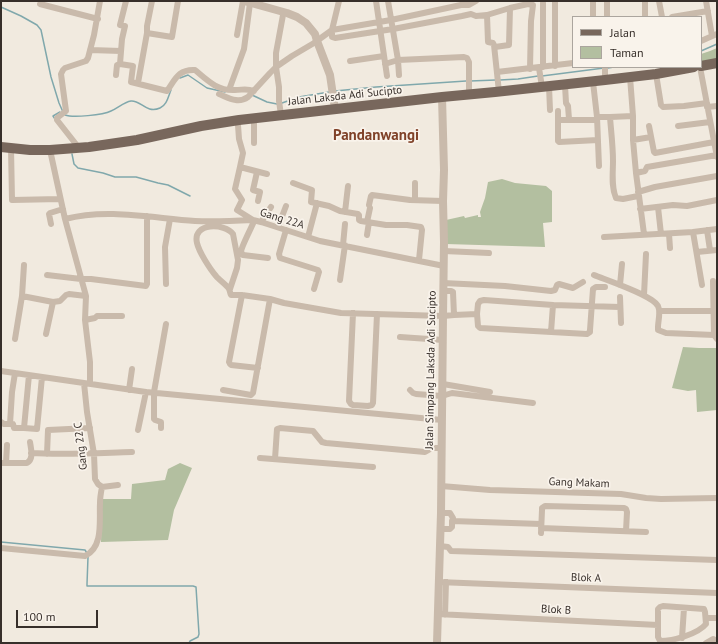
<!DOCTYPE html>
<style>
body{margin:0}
#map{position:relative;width:718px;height:644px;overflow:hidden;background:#f1eadf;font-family:"PT Sans",sans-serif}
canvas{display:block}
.frame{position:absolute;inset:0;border:2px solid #372f2a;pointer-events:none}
.legend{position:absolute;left:572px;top:16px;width:130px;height:52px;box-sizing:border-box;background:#f9f3eb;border:1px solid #aba59e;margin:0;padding:5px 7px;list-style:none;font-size:12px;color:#372f2a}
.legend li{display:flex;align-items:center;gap:8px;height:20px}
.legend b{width:20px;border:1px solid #aba59e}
.scale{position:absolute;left:16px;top:610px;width:82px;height:18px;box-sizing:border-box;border:2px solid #372f2a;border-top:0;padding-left:5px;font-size:12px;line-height:14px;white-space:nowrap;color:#372f2a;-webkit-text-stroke:3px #f9f3eb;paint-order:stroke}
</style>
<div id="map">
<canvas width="718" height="644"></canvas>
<div class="frame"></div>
<ul class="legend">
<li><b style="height:5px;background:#78675c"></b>Jalan</li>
<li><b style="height:11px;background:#b3bfa0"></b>Taman</li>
</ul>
<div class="scale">100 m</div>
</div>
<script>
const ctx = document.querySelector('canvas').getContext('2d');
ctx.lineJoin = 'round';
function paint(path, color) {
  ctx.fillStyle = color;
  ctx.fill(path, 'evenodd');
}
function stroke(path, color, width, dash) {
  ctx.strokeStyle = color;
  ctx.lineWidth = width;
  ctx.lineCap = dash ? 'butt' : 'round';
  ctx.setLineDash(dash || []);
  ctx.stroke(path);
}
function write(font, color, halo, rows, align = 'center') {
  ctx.font = font + ' "PT Sans",sans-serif';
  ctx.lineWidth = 3.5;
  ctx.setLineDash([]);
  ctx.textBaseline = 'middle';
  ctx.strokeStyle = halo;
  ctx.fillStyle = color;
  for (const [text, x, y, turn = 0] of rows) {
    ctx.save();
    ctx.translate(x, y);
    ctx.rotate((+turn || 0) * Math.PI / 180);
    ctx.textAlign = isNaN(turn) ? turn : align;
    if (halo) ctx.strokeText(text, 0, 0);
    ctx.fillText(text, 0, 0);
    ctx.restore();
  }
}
paint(new Path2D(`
 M717 48V59L701 62V54L710 51Z
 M502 179 515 183 546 186 552 191V222L543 223 545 247 446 244V220L464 216 465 218 478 215V217H481L480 212 485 198 488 182Z
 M683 347 699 348H717V410L697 412 696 390 688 391 672 388Z
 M180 463 192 468 174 510 168 540 101 542 102 499H131L132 484 165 480 168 469Z`), '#b3bfa0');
stroke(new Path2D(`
 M1 7 21 16 37 25 41 30 51 77 59 103 63 112
 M701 51 717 44
 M608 68 614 67
 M542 76 604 68
 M180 78 188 75 207 88 225 92
 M500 80 518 79 538 76
 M470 81 496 80
 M335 91 376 87 466 81
 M252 95 267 102 277 104
 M282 103 299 97 329 92
 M65 115C73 118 103 115 111 111 118 108 124 102 131 101 141 100 146 114 160 108 167 105 168 97 171 90
 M55 119 53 116 60 112
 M72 154 74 164 78 168 103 173 115 177H136L158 183 168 185 190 196
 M1 542 85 550 87 553
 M88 557 87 584V586H193L196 587 199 634 198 637 190 641 189 643`), '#80a8ac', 1.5);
stroke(new Path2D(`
 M126 1 120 25 125 26 122 39 120 64 133 66 131 82 167 91C175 80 178 69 195 70 207 80 217 91 235 90 243 90 246 88 254 91
 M339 1 332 30V37L335 38 393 29 462 16 471 14 476 16 487 15 510 8
 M376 1 387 76
 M388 1 398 60 399 75
 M555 1V66
 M593 1V17
 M645 1V17
 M659 1 662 17
 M706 1 712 36
 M40 4 98 19
 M487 15 488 42 493 43 494 45 499 92
 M607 17V1
 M672 17 708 11
 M147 33V26L152 1
 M237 35 243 1
 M701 41 717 34
 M495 47 509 45 510 8 528 4 533 5 531 21 530 69
 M90 50 121 51
 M350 61 384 56
 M385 64 398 60 464 57 467 58 469 62V95
 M543 67V3
 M605 67V80
 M700 67 717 157
 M539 68 542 87
 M497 72 573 63
 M656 74 661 105 663 107 684 106 707 103
 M116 75 117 65 120 64
 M630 77 633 116V140L636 173 644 234
 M593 82 597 117H610
 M138 83 147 33 172 37 178 1
 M565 85 566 103 568 106 569 119
 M549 86 550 110
 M229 90 244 49 250 3
 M219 94C229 98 238 104 248 97L270 73 276 67 292 56 314 43 332 30 391 20 461 5H469L476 1
 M707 107 717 106
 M558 111V120
 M281 115 279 101V87L276 67V53L283 15
 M633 116 610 117C611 131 613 146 613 161 613 173 611 187 616 198L623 199 638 196
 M597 117 599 166
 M239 120 238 125 239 139 243 153 240 167 267 174
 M597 120H558V141L559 142 598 140
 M649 126 654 152 655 153 714 142
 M678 126 710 122
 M633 140 651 137
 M254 143V118
 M11 148 12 200 60 199
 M79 148 57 120V118L66 111 61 74 63 70 65 68 86 61 88 58 94 35 100 1
 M50 150 65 219 86 296 85 320 90 362V384
 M240 167 235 189 242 200 237 210 253 220
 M257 172 253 190 260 192 258 201
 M636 173 645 171 647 167 717 155
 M293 183 312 190 311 202 329 206 340 211 358 214 359 215V220L361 221 386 225H407L421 227 422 230 419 260
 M638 192 655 187 717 176
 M415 200V183
 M369 205 371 196 372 195 410 200 443 201
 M658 207 661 234
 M640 209 673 205 687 206 717 200
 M345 212 348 186
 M65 219C107 208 152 218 195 221 214 222 234 221 253 220L261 222 320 241 444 266
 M254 221C252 227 241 247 241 252 242 253 243 254 243 255L268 258
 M261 222 271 207
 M367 222 370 208
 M51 224 49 214 50 213 63 209
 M278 227 286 206
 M286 230 279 254 280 258 318 270 319 272 314 289
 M707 230 710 250
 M693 232 702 285
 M669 234 670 248
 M367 235 369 222
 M308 237 317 203
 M604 237 693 232 717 229
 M343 245 345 224
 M444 251 489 253
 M697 252 717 250
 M47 275 81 279H91L146 286 147 284V216
 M594 275C606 280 652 295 658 306 661 312 658 321 658 327V330L666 333 714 335 717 339
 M340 280 345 245
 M713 281 714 335
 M443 283 505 286 551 291 555 290 557 285 559 284 573 288 583 282
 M166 284 165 247 170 219
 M620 285 622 264
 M230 289 237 268 238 260 233 234C225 223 192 222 197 243 199 252 210 269 216 276 219 280 227 285 229 289 230 291 230 293 231 295H242L270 299 284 303 341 313 443 316 454 315
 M443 291H451L453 292 454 315 477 314 478 326 480 328 587 334 590 332V330L593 289 596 287H605
 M242 295 229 362 230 364 231 365 258 368
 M644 295 646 254
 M22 296 53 302 60 301 66 295 69 294 86 296
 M620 297 621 323
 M660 311H713
 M353 313 349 401 351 404 353 405 368 406 372 405 373 403 377 314
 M477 314 478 304 480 301 484 300 553 305 620 307
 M85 320 95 318 97 316H122
 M551 332 553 305
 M46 334 53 302
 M400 337 443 340
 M15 339 22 296 24 265
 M1 371 146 392 442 420
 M84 383 87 412 94 454 95 479 98 484 102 487 118 485
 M443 384 490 392
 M129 390 132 369
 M223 390 251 395 253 393 270 299
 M410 390 413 393 416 394 442 396 452 393 533 403
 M1 422 4 424H10L12 392 15 373
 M10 424H13L14 428H24L29 375
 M24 428 37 429 42 377
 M161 428V422L155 420 154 419V392L166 324
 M138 430 146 392
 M31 453C65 455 98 453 132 452
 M47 454 48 430 90 428
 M260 458 373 467
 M275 459 277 429 280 428 313 431 322 442 326 443 425 452 432 448H441
 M1 463H27C34 459 31 449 30 442
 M6 463 7 445
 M441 486 490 490 621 494 646 498 661 499 717 498
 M441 513H450L453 518 452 521 541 524
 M541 528 646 532
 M440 529H450L452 527V521
 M541 533 542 510V508L545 506 624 508 626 509 627 512 626 531
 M440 546 448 547 451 551 717 560
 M1 548 85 556C104 547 99 520 100 503 100 498 101 492 102 487
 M438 582 717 593
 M663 606 704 609 705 612 706 624C698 634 673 641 660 641L658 637V609L660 607Z
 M437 614 658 625
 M445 615 446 582
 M706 618H717
 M682 638 684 608
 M706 643 713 639 715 640V643`), '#c9baab', 6);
stroke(new Path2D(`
 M244 1 287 13 297 17 306 23 315 34 317 41 330 75 335 109
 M437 643 441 513 443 316 444 242 443 201 444 170 442 97`), '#c9baab', 8);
stroke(new Path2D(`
 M701 66 717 63
 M1 147 30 150H50L89 147 137 140 201 126 239 120 442 97 495 92 605 80 656 74 694 67`), '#78675c', 10);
write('11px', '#372f2a', '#f9f3eb', [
 ["Jalan Laksda Adi Sucipto",345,96,-6],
 ["Gang 22A",282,219,17],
 ["Jalan Simpang Laksda Adi Sucipto",431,370,-89],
 ["Gang 22 C",81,446,-97],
 ["Gang Makam",579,483,2],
 ["Blok A",586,578,2],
 ["Blok B",556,610,3]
]);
write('bold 15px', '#804229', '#f9f3eb', [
 ["Pandanwangi",376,136]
]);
</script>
